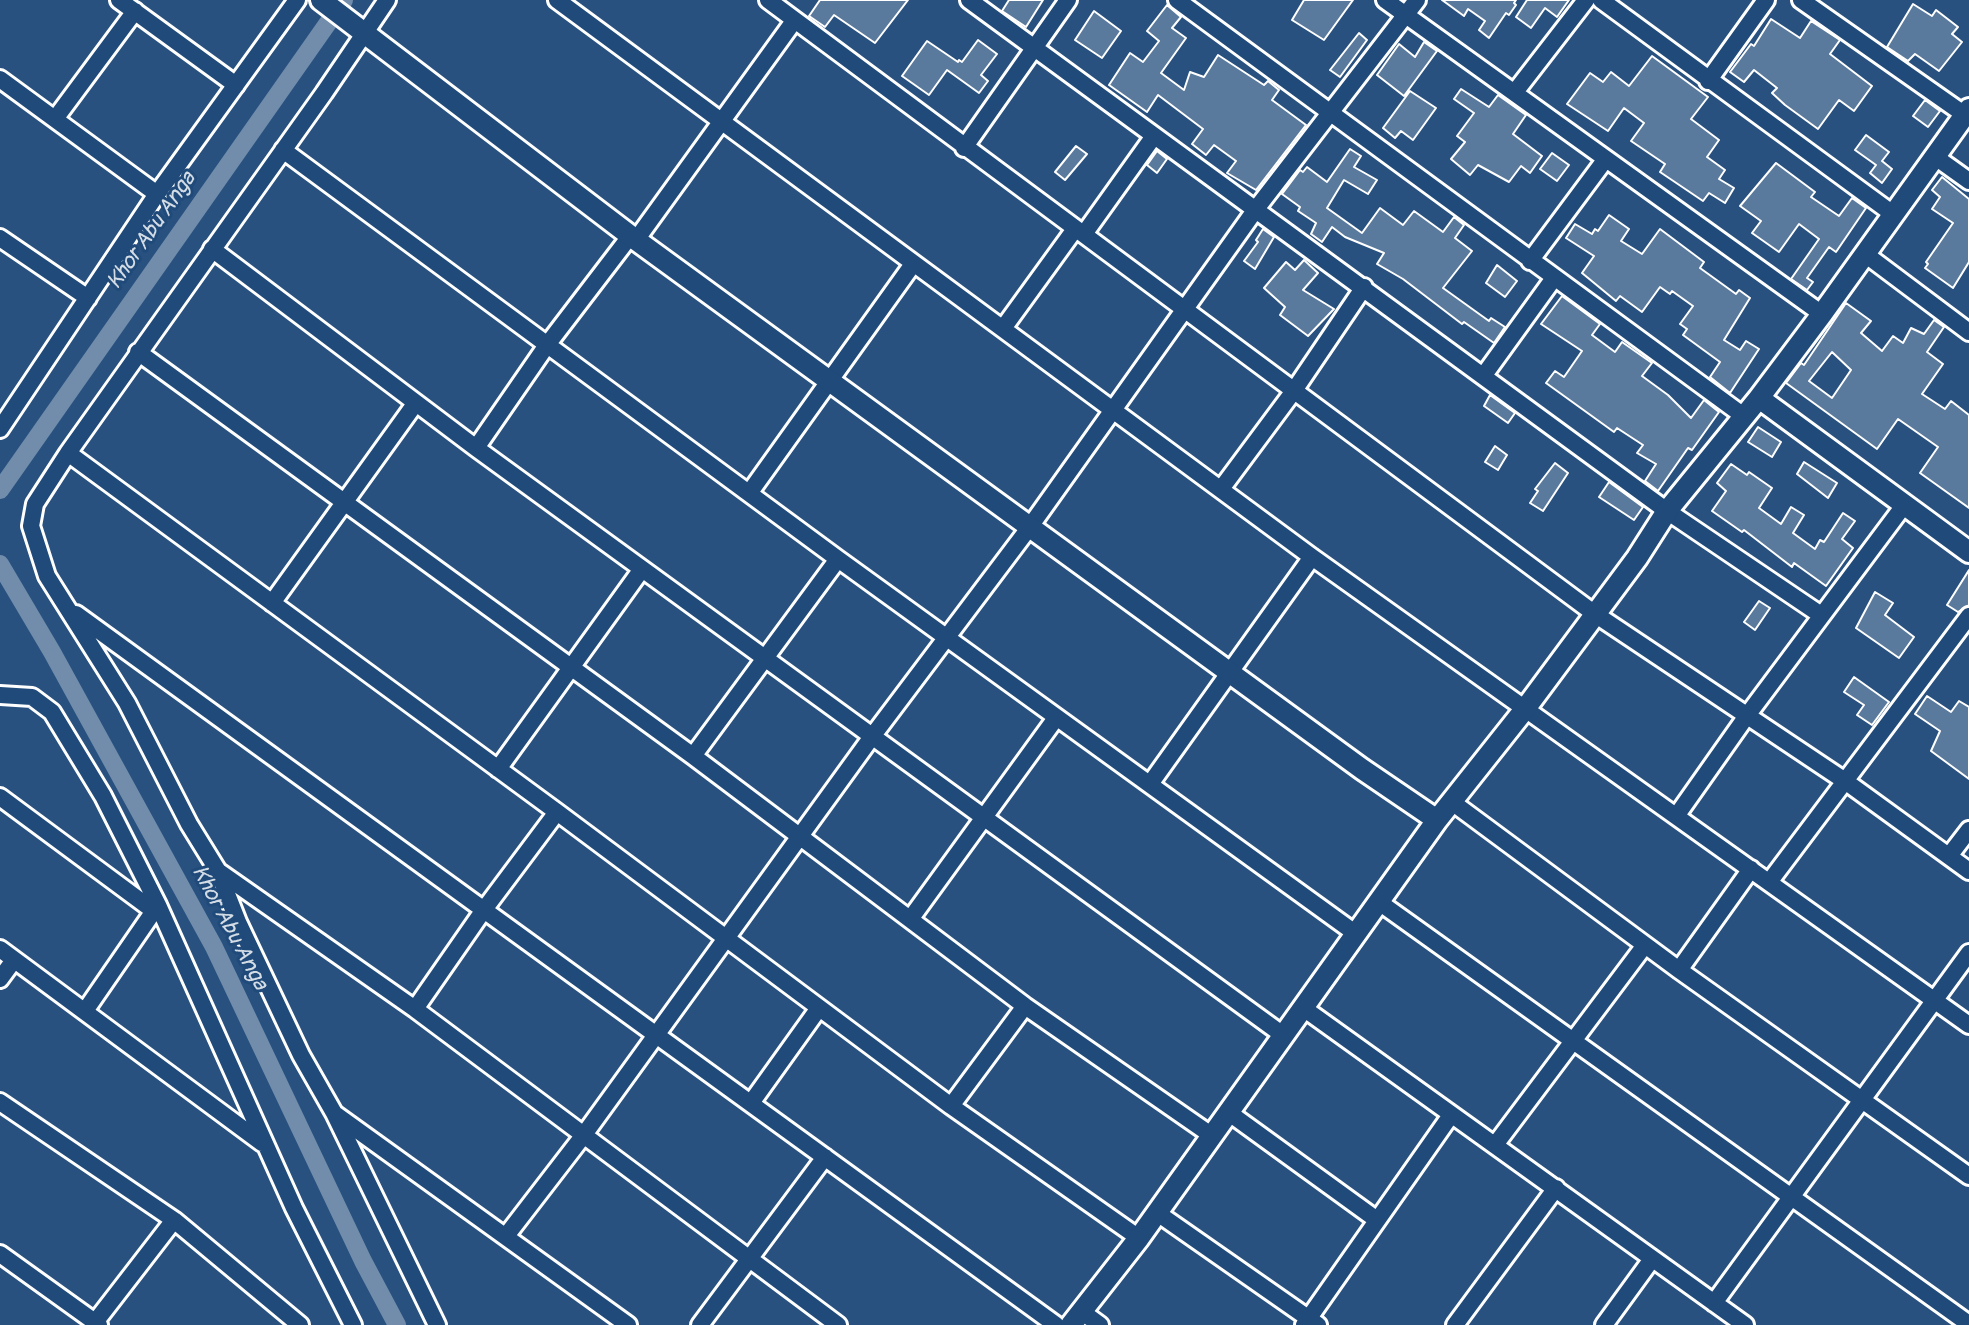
<!DOCTYPE html>
<style>
body{margin:0}
canvas{display:block;background:#28517f}
</style>
<canvas width="1969" height="1325"></canvas>
<script>
const ctx = document.querySelector('canvas').getContext('2d');
ctx.lineJoin = 'round';
function stroke(path, color, width, dash) {
  ctx.strokeStyle = color;
  ctx.lineWidth = width;
  ctx.lineCap = dash ? 'butt' : 'round';
  ctx.setLineDash(dash || []);
  ctx.stroke(path);
}
function paint(path, color) {
  ctx.fillStyle = color;
  ctx.fill(path, 'evenodd');
}
function write(font, color, halo, rows, align = 'center') {
  ctx.font = font + ' Pangolin,sans-serif';
  ctx.lineWidth = 6;
  ctx.setLineDash([]);
  ctx.textBaseline = 'middle';
  ctx.strokeStyle = halo;
  ctx.fillStyle = color;
  for (const [text, x, y, turn = 0] of rows) {
    ctx.save();
    ctx.translate(x, y);
    ctx.rotate((+turn || 0) * Math.PI / 180);
    ctx.textAlign = isNaN(turn) ? turn : align;
    if (halo) ctx.strokeText(text, 0, 0);
    ctx.fillText(text, 0, 0);
    ctx.restore();
  }
}
stroke(new Path2D(`
 M0 490 344 0
 M0 564 52 652 214 947 363 1261 397 1325`), '#718dab', 18);
const building = new Path2D(`
 M820 0H908L875 43 834 15 825 27 809 16Z
 M1009 0H1043L1026 27 1002 11Z
 M1304 0H1353L1324 40 1292 20Z
 M1442 0H1516L1514 3 1516 5 1509 15 1506 13 1489 38 1479 30 1485 21 1468 9 1464 16Z
 M1527 0H1569L1557 17 1545 8 1531 28 1516 17Z
 M1913 4 1932 16 1936 10 1958 27 1952 34 1962 42 1939 71 1915 54 1908 61 1887 47Z
 M1167 5 1181 17 1172 28 1186 38 1161 73 1184 90 1190 72 1204 77 1218 55 1264 85 1268 81 1279 90 1272 100 1306 125 1256 190 1227 173 1236 161 1214 145 1206 155 1192 144 1203 129 1158 95 1147 112 1109 85 1130 53 1143 62 1159 41 1147 31Z
 M1094 11 1121 31 1102 58 1075 40Z
 M1771 19 1800 38 1811 21 1840 40 1830 54 1872 86 1854 111 1839 100 1818 129 1785 105 1772 93 1777 88 1754 70 1744 82 1730 72 1751 44 1754 46Z
 M1359 33 1367 40 1340 77 1330 70Z
 M978 40 997 54 981 75 988 81 979 93 947 70 929 95 902 76 927 41 958 62 959 60 962 62Z
 M1424 42 1437 51 1404 96 1377 75 1399 44 1415 57Z
 M1652 56 1708 97 1691 119 1719 140 1707 157 1725 170 1719 179 1734 188 1725 203 1709 193 1703 201 1660 172 1665 164 1631 141 1644 123 1624 108 1608 131 1567 104 1590 73 1603 82 1611 72 1629 86Z
 M1461 89 1489 107 1498 95 1526 115 1513 134 1542 156 1530 173 1521 166 1509 182 1478 165 1470 175 1451 159 1465 142 1457 136 1474 113 1454 99Z
 M1410 91 1436 108 1413 140 1401 131 1395 138 1383 128Z
 M1925 100 1940 111 1928 127 1913 116Z
 M1866 135 1889 152 1882 161 1892 169 1882 183 1870 173 1876 165 1855 150Z
 M1076 146 1087 154 1065 180 1055 172Z
 M1350 149 1361 156 1354 167 1377 180 1368 194 1344 180 1327 208 1362 233 1380 208 1403 225 1414 211 1443 232 1454 217 1464 225 1455 238 1472 251 1443 288 1489 321 1491 318 1505 327 1494 343 1464 322 1462 324 1403 279 1377 264 1384 253 1345 237 1332 227 1322 242 1311 234 1316 223 1298 211 1300 207 1282 194 1300 170 1303 172 1307 167 1327 182Z
 M1157 151 1167 159 1157 173 1147 165Z
 M1552 153 1569 165 1557 181 1540 169Z
 M1776 163 1815 192 1811 197 1839 216 1852 198 1866 208 1836 252 1829 247 1807 278 1813 282 1807 290 1791 279 1819 239 1799 224 1779 252 1752 233 1761 221 1740 206Z
 M1942 177 1969 199V262L1953 288 1925 268 1928 264 1926 262 1953 223 1932 209 1940 197 1932 190Z
 M1609 215 1629 229 1621 241 1642 254 1660 229 1704 262 1700 268 1736 294 1739 290 1750 298 1724 340 1740 350 1746 341 1759 349 1730 393 1710 377 1720 362 1683 335 1687 329 1680 324 1693 306 1672 291 1670 294 1660 287 1642 312 1620 296 1616 301 1582 273 1594 256 1566 238 1575 224 1592 234 1595 229 1598 231Z
 M1263 229 1274 237 1255 269 1244 261 1258 242 1256 240Z
 M1304 260 1318 273 1303 290 1334 309 1308 336 1280 315 1285 307 1264 288 1286 262 1295 270Z
 M1497 265 1517 281 1505 297 1486 283Z
 M1562 296 1600 324 1592 335 1615 352 1622 342 1652 363 1642 376 1668 395 1691 418 1704 400 1719 412 1692 450 1688 448 1658 491 1645 481 1656 464 1637 453 1643 445 1617 428 1614 432 1546 383 1555 371 1564 377 1582 351 1541 324Z
 M1846 303 1871 321 1861 333 1882 351 1893 336 1903 343 1911 328 1924 334 1934 320 1944 327 1927 352 1943 364 1922 394 1945 409 1951 401 1969 415V508L1920 473 1938 447 1898 419 1877 449 1786 383 1801 363 1804 365ZM1832 352 1851 370 1832 398 1809 381Z
 M1490 395 1515 413 1508 423 1484 406Z
 M1758 427 1781 442 1772 457 1748 442Z
 M1495 446 1507 455 1498 470 1485 462Z
 M1804 462 1837 483 1828 498 1797 474Z
 M1555 463 1568 473 1543 511 1530 503 1538 491 1535 489Z
 M1731 464 1747 475 1749 472 1772 488 1759 508 1781 524 1791 507 1804 515 1793 533 1815 549 1820 540 1824 542 1843 513 1855 521 1842 539 1853 548 1826 586 1794 563 1792 567 1744 530 1742 532 1712 511 1726 491 1717 483Z
 M1609 482 1643 507 1634 520 1599 497Z
 M1969 570V605L1958 612 1947 605Z
 M1875 592 1893 603 1885 615 1914 637 1899 658 1856 628Z
 M1759 601 1770 608 1755 630 1744 622Z
 M1854 677 1889 702 1872 725 1857 715 1864 705 1844 692Z
 M1927 696 1951 712 1959 701 1969 707V779L1931 751 1940 731 1915 714Z`);
paint(building, '#5a7a9d');
stroke(building, '#fff', 2);
const minor = new Path2D(`
 M119 0 236 85
 M387 0 324 93 68 453 35 504 31 526 47 576 127 703 189 824 218 871 238 922 301 1055 334 1113 437 1325
 M557 0 1312 557 1969 1025
 M768 0 1595 614 1845 781 1969 871
 M969 0 1667 511 1821 615
 M1177 0 1745 417
 M1385 0 1822 314
 M1601 0 1893 214
 M1801 0 1965 115
 M0 79 157 194
 M1708 81 1766 0
 M1515 92 1586 0
 M55 119 135 11
 M964 148 1068 0
 M283 150 838 559 1355 933
 M1934 156 1969 181
 M1084 234 1154 136
 M0 238 88 298
 M636 240 794 21
 M212 249 476 448 1283 1035
 M1865 254 1969 332
 M1530 261 1605 160
 M1004 327 1075 229
 M138 352 693 756 1025 1006 1211 1135
 M1484 375 1554 278
 M0 429 157 194 297 0
 M476 448 547 345 631 235
 M68 453 557 812 951 1106 1139 1238
 M1221 489 1293 392 1364 287
 M750 492 913 264
 M272 603 415 404
 M76 614 1056 1325
 M0 695 32 697 52 712 103 796 158 905 294 1208 353 1325
 M693 756 838 559
 M498 769 642 569
 M1150 784 1312 557
 M0 797 154 911
 M1452 802 1679 970 1969 1176
 M1677 815 1746 717 1905 504
 M1949 856 1969 830
 M218 871 415 1009 838 1325
 M1770 881 1969 616
 M1379 902 1969 1324
 M911 918 1056 718
 M0 949 262 1143
 M1679 970 1751 869
 M0 979 14 960
 M1302 1007 1745 1325
 M415 1009 483 911 557 812
 M85 1011 158 905
 M0 1102 174 1220 300 1325
 M751 1103 819 1008
 M951 1106 1025 1006
 M1228 1112 1377 1220
 M335 1114 628 1325
 M1495 1145 1645 945
 M1156 1212 1318 1325
 M506 1236 583 1136 871 738 1029 528 1256 209 1417 0
 M0 1254 99 1325
 M1714 1303 1969 953
 M1081 1311 1100 1325
 M93 1325 174 1220
 M700 1325 825 1157
 M1304 1325 1451 1115
 M1455 1325 1556 1188
 M1604 1325 1652 1259`);
const tertiary = new Path2D(`
 M321 0 636 240 1362 769 1437 820 1525 709 1637 558 1667 511 1759 398 1969 552
 M1759 398 1822 314 1969 109
 M1071 1325 1139 1238 1437 820`);
stroke(minor, '#fff', 22);
stroke(tertiary, '#fff', 26);
stroke(minor, '#1f4a7a', 16);
stroke(tertiary, '#1f4a7a', 20);
write('italic 22px', '#d4dde6', '#1f4a7a', [
 ["Khor Abu Anga",152,231,-55],
 ["Khor Abu Anga",229,928,62]
]);
</script>
